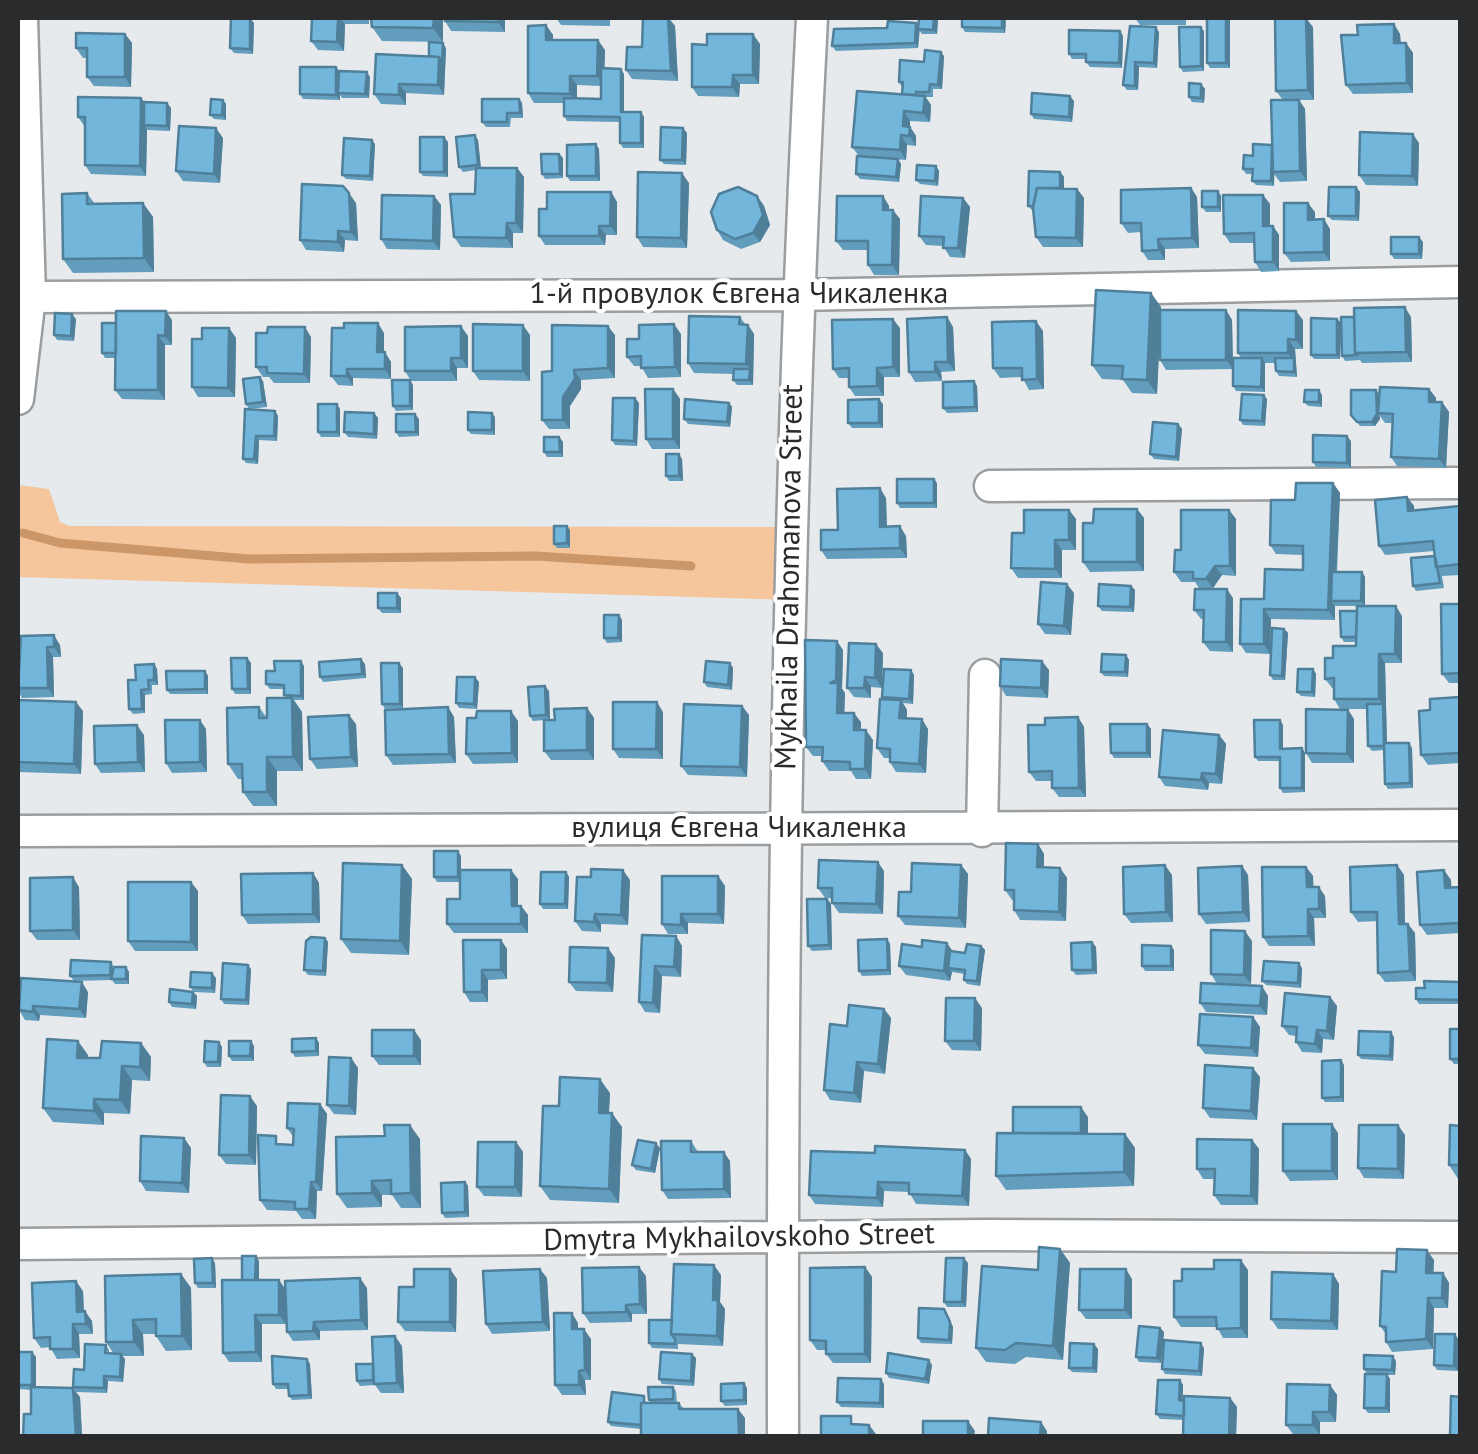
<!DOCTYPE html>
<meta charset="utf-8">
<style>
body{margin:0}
#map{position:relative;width:1478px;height:1454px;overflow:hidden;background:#e6eaec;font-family:"PT Sans",sans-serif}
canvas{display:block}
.frame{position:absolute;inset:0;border:20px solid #292b2c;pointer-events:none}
</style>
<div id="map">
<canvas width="1478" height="1454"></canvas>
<div class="frame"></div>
</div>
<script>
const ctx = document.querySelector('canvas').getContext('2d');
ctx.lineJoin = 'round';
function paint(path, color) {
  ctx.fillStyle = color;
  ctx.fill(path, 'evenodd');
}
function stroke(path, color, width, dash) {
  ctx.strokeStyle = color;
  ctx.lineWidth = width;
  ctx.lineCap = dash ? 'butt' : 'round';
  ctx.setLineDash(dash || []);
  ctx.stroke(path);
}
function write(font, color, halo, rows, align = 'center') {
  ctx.font = font + ' "PT Sans",sans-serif';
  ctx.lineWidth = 8;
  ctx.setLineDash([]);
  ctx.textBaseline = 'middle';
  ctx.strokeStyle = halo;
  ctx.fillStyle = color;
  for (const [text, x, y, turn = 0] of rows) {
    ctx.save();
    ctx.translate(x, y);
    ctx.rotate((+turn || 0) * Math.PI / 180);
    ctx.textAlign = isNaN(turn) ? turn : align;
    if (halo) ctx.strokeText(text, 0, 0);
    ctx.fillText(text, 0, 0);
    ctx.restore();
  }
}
paint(new Path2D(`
 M18 485 49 489 60 522 69 526 791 527 794 600 18 577Z`), '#f5c59b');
stroke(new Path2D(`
 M23 533 60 543 249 559 536 556 691 566`), '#cb9768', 9);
const street = new Path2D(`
 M18 297 797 295 1460 282
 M18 399 30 297 22 18
 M990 486 1460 483
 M18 831C499 827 979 831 1460 825
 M982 831 985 675
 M18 1244 986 1235 1460 1237
 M783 1436C782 963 787 490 812 18`);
stroke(street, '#9b9ea0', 35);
stroke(street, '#fff', 30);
paint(new Path2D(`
 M312 18H369V24H345L344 51 318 50 311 41Z
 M443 18V42L382 41 372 27Z
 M445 18H505V32L451 31 445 21Z
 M556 18H610V26L561 25Z
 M643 18H669L675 26 678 81 632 79 626 70 642 47Z
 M919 18H938L937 34H922L919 30 918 48 836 51 832 46 919 27Z
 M962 18H1003L1006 21 1005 33 965 32 962 27Z
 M1135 18H1186V25H1140Z
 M1207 18 1230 19V68H1210L1207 63Z
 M254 23 253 54 234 53 230 48Z
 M1394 24 1400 34 1401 43H1406L1413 53V93L1353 94 1346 85 1358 35Z
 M546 25 553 35V40L605 50 604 69 624 74V112H641L644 117V148H623L620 143V122L567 121 564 116V103H534L528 93ZM577 85 601 86V99H577Z
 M1130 26 1159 32 1157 68 1139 67 1138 90H1127L1123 85Z
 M1313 27 1314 100H1299L1305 109 1307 181 1280 182 1274 174V186L1256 185 1252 181 1253 174H1246L1243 169 1253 156 1272 145 1283 100 1276 91Z
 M1120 31 1123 36 1122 68 1090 67 1086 62V59H1072L1069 54Z
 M1204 31V71L1183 72 1180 67Z
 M125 34 132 43 131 87 94 86 87 77V58H83L76 48Z
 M760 44 759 84H740L739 97 698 96 692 87 707 45Z
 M446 48 444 95 406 93V105L381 104 374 94 429 56Z
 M944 56 942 89H933V97H925L931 105 930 122 910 121V127L916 136V146L907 145 906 160 883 158 898 159 901 164 899 182 860 179 856 174 859 156 852 147 902 94V87L899 82 924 62Z
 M336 67 339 71 370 77 369 98H342L340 95V100L303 99 300 94Z
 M1201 84 1205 89 1204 103 1192 102 1189 97Z
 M141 98 144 102 167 103 171 108 170 131 147 130 146 176 91 174 85 165V127L78 117Z
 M519 99 522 103 523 118H511L510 127H486L482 122Z
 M223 100 226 104V120L214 119 210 115Z
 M1074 101 1072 122 1034 119 1031 114Z
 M687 133 686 165 664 164 660 160Z
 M223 138 220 183 183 181 176 171Z
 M478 140 481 168H517L524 177 523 233H513V248L461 247 454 237 475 194 476 170 463 172 459 167Z
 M448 142V177L423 176 420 172Z
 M1419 143 1418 186 1366 185 1359 175Z
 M375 144 373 181 346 179 342 175Z
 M599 149 600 181H570L567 176Z
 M559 154 563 158V178L545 179 542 174Z
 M936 166 939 171 938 186 920 184 916 180Z
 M1060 172 1064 177V189H1077L1084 198 1083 247H1043L1036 237 1033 211 1028 206Z
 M689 183 687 248 643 247 637 237Z
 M1356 187 1360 192 1359 221 1332 220 1328 216Z
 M1191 188 1197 197 1199 248 1165 249V260H1148L1142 251 1141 232 1128 233 1121 223Z
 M1218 191 1221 196V212H1206L1202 207Z
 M611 192 617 202V235H606L605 245H545L539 236 547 209Z
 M87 193 95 204 143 203 153 217 154 272 73 273 63 259Z
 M1263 195 1270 204V226H1273L1279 235V271L1261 272 1255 262 1254 243H1230L1224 234Z
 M434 196 441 205 440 250 387 249 381 239Z
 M757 196 764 206 770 225 760 242 741 249 723 240 717 230Z
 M883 196 889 206V210L900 219 899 275H874L868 265V250H843L836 241Z
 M963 198 970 207 965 258 950 257 943 246 926 245 919 236Z
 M356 203 358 241 345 240 344 252 306 250 300 240Z
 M1315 212V220L1330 229V261L1291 262 1284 253Z
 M1423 242 1422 259H1394L1391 254Z
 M1151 293 1161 307 1160 310H1226L1232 320 1233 369 1166 370 1160 360V333L1157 394 1132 393 1123 380 1102 379 1092 365Z
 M740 317 745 324 748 325 754 334 753 385H737L733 380 734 374 694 373 688 363Z
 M947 317 953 327 955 371 941 372 942 381 915 382 909 372Z
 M1411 317 1412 362 1362 363 1360 360 1345 361 1342 356Z
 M76 319 74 341 57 340 54 335Z
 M1337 319 1341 323 1340 359H1314L1311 355Z
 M172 320V345H165V400L122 399 115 390 116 358H105L102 353Z
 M1303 320V349H1295L1297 377 1279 376 1276 371 1275 363H1265V392L1236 391 1233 386 1241 358 1238 353Z
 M229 328 236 338 235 397H198L192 387 202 339Z
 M900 328V377H884V396H855L849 387V378H839L833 369Z
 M1043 331 1044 389 1029 390 1022 377 1000 378 993 368Z
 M384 333V352L391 362V379L353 378V386L338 385 331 376Z
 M681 334V377L648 378 641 366H634L627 357Z
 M530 335V381L479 380 473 371Z
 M615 335V378L581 380V389L570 406V429H549L542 420 552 371Z
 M468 336V368H457V381H411L405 371Z
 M311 337 310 383H274L269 377H263L256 367Z
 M263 381 267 407 249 409 246 404Z
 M974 381 977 386 978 412 947 413 943 408Z
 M413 385V410L396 411 393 406Z
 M673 389 680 399V449H652L646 439Z
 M1429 389 1436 398V402H1442L1449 412 1446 468 1397 466 1391 457 1392 423H1385L1380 416V419L1375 426H1360L1351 415 1376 390 1379 394Z
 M1322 395V407L1308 406 1304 402Z
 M1267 399 1265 426 1243 425 1240 420Z
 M639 403 637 446 615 445 612 440Z
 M729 403 732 407 730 427 688 424 684 419Z
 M883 404V428H852L848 423Z
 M245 409 275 411 278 416 277 441 259 440 258 464 246 463 243 459Z
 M340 409V437H321L318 432Z
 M374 413 378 418 377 439 348 437 344 432Z
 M495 417V435L471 434 468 430Z
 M419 419V436L399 437 396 432Z
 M1178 424 1182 429 1179 461 1154 459 1150 454Z
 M559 437 563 442V457H547L544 452Z
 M1351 441V468L1316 467 1313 462Z
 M682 459 683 481H669L666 476Z
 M937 483V508H900L897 503Z
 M1333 483 1340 493 1337 572H1362L1365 577V606H1335V620L1271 619 1270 654 1246 653 1240 644 1264 599 1303 570V555L1276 554 1270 545 1295 500Z
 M1407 497 1414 506V511L1460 506V575L1442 576 1444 588 1416 591 1413 586 1435 556 1434 551 1385 555 1379 546Z
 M886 498 887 527 906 536 907 558 827 559 821 550 838 530Z
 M1137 509 1144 518V571L1090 572 1083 562 1093 523Z
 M1069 510 1076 519V550H1062V578H1018L1011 568 1024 533Z
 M1229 510 1236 519V576L1222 575 1213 588H1199L1195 582H1181L1174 572 1181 550Z
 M570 530V548H557L554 544Z
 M1131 586 1135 590 1134 612 1102 611 1098 606Z
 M397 593 401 598V613H382L378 608Z
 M1074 593 1071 635 1045 634 1038 624Z
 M1233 598V652L1210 651 1203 642 1204 619H1201L1194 610Z
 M1460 604V683H1449L1442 674Z
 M619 615 622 620V642L607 643 604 638Z
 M1402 616V663H1385L1387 743 1412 748 1413 788 1388 789 1385 784 1384 750 1372 751 1368 746 1367 709H1340L1334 699V688H1332L1325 679 1333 658 1356 646V642H1344L1341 637Z
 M1284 629 1288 633 1285 680H1273L1270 675Z
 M21 636 60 645 61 657H53L54 697 22 698 18 691V672Z
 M843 650 842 689 845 693 844 713 861 722V730L873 740 871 779H856L851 771H829L822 761 823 756H813L806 747Z
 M883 653 882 688 871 687V698L854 697 847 688Z
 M1126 655 1129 660 1128 677 1104 676 1101 672Z
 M247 658 251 663V694H235L232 689Z
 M730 663 733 668 732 690 707 687 704 682Z
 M154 664 157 669 158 685H152V694L145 695V713L133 714 129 709 136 680Z
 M365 664 366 678 323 682 320 677Z
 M304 666V700H294L302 712 303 771H277V806H253L243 792V779H238L228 764 259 707 267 718 286 698 284 695V689H270L266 684 275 671Z
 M403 668V708L385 709 382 704Z
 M1313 669 1316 674 1315 697 1301 696 1297 692Z
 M911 670 914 675 913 704 903 703 907 710V719L928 729 926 773 896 772 890 762V758H884L877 748 883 700 882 697Z
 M1049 670 1048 698 1006 696 1000 686Z
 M205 671 208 676V694H170L167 690Z
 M479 682 477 709 459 708 456 703Z
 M549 691 550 720H555L587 708 594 718V760H551L544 751V720L533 721 530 716Z
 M1460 697V763L1428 765 1421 755 1430 710Z
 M18 700 83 711 81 774 18 772Z
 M742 706 749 715 747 777 688 775 681 766Z
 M448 707 454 717 456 763 393 765 386 755Z
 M1348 710 1354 719V763H1312L1306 753Z
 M663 712V759L619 758 613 749Z
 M1078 717 1084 727 1086 797H1059L1052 788V781H1036L1029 772 1045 725Z
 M476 718 518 721V763L473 764 466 754Z
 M1280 720 1283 725V749L1302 748 1305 753V792L1283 793 1280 788V761H1258L1255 757Z
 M356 724 358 767 317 769 310 759Z
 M1147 724 1151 729V758H1114L1111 753Z
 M206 729 207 772 172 773 166 763Z
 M144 735 145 772 101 773 95 764Z
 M1219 735 1226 744 1222 784 1209 783 1208 790 1165 786 1159 777Z
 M1038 844 1044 854V868H1060L1067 878 1066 921 1020 920 1014 910V900H1012L1005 890Z
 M461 856V870L518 879V906H521L528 915V933H454L447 924 460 899V882H437L434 877Z
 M402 865 412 879 409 955 351 953 341 939Z
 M961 865 968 874 966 928 905 925 898 916 911 892Z
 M1397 865 1404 875 1405 924 1415 933 1416 981 1385 982 1378 973 1377 921 1358 922 1351 912Z
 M1242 866 1248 875 1250 922 1206 924 1199 914Z
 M1306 867 1313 876V887L1325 896 1326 918H1314L1315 946H1269L1263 937Z
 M884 871 883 914 839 913 832 903V898H825L818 888Z
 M566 872 569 877 568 909H543L540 904Z
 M313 873 319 883 320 923 248 924 242 915Z
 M1172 875 1173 922 1131 923 1124 914Z
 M718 876 725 886 724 924 688 923V934H668L662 924Z
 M591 877 630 880 628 925 601 924V932L582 931 575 921Z
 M1451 880V888L1460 887V933L1427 935 1420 925Z
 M79 887 80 940H37L30 931Z
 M198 891V951H135L128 941Z
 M827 899 831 904 832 950 812 951 808 946Z
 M642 935 676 936 682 946 681 977 662 976 660 1013 645 1012 639 1002Z
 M325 938 328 942 326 976 308 975 304 970Z
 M887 939 890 944 891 975 862 976 859 971Z
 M501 940 507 949V979L488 980V1002H470L464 992Z
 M1252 941 1251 984H1222L1268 996 1267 1015 1206 1012 1200 1003 1217 984 1211 974Z
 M1092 942 1096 947 1097 974 1076 975 1072 970Z
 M981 946 985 950 980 986 967 984 964 980 965 974 952 972 950 981 906 975 899 966 953 951 965 953Z
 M1174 950V971H1145L1142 966Z
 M615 958 613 992 576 991 569 982Z
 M111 962 114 967H126L129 972V984H115L112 980 74 981 70 976Z
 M1302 968 1301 988 1266 985 1262 981Z
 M251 969 249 1005 224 1004 221 999Z
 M216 978 215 993 194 992 190 987Z
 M1460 982V1004H1419L1416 999 1425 988Z
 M88 992 86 1018 40 1015 39 1021 25 1020 19 1010Z
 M193 992 197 996 196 1009 172 1007 169 1002Z
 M1330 997 1337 1006 1334 1040 1323 1039 1322 1053 1302 1052 1296 1042V1036L1289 1035 1282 1026Z
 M982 1008 981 1051 952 1050 945 1041Z
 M884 1009 891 1018 885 1074 864 1071 861 1103 830 1100 824 1090 847 1026Z
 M1253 1017 1260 1027 1258 1057 1205 1054 1198 1045Z
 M1460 1029V1064H1454L1450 1059Z
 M1394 1037 1393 1061 1361 1059 1358 1055Z
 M316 1038 319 1043V1056L295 1057 292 1052Z
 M421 1040V1065H379L372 1056Z
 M219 1042 222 1047 221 1067H207L204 1062Z
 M141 1043 151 1057 150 1081 132 1080 130 1114 104 1113V1125L53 1122 43 1108 88 1055V1058H100Z
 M254 1046V1061H232L229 1056Z
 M351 1058 358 1068 356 1115 334 1114 327 1105Z
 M1344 1065V1102H1325L1322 1098Z
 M1260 1077 1257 1120 1210 1118 1203 1108Z
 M610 1093 609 1113 622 1127 619 1203 550 1200 540 1186 559 1106Z
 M320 1104 327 1114 322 1191H317L316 1219H302L296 1211 267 1210 260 1200 283 1144 293 1145 294 1138 287 1128Z
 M257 1106 256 1165 226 1164 219 1155Z
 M1088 1117V1134H1125L1135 1148 1134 1186 1006 1190 996 1176 1013 1133Z
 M1460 1126V1182L1449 1165Z
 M1338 1133V1180L1290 1181 1283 1171Z
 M1405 1135 1404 1179 1364 1178 1358 1168Z
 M385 1136 420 1139 421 1208H401L392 1195H382V1207L347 1208 337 1194Z
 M184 1138 191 1148 189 1193 146 1191 140 1181Z
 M1252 1140 1259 1149 1258 1205H1221L1214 1195 1215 1179H1203L1197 1169Z
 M691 1141 698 1152 730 1161 731 1198 668 1199 662 1190Z
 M516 1142 523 1152 522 1197 484 1196 477 1187Z
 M660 1148 655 1173 636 1170 632 1165Z
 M965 1150 971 1159 969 1206 916 1204 909 1192 884 1191 883 1207 815 1204 809 1195 875 1153Z
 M465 1182 468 1186 469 1217 445 1218 442 1213Z
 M1060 1249 1070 1263 1063 1360 1026 1357 1015 1364 986 1362 976 1348Z
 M1434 1260 1433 1273H1443L1449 1283 1448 1308H1434L1433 1349 1392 1352 1386 1342V1334L1380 1326 1396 1272Z
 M259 1261V1280H279L285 1289 286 1324H262V1362H229L223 1353 242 1280Z
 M215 1263 216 1288H198L195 1283Z
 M968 1263 966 1307H947L944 1302Z
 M865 1267 872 1277 871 1363H833L826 1354V1350H817L810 1340Z
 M1248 1270V1338H1223L1217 1327H1181L1174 1317 1182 1281Z
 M181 1274 191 1288 192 1350 166 1351 156 1336V1334H143L144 1356H122L125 1359 123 1382 108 1381 107 1393 76 1392 73 1387 84 1370 106 1345 109 1350V1354H114L106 1342Z
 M1333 1274 1339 1284 1338 1330 1278 1329 1271 1319Z
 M721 1275 720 1302 725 1309 723 1346 678 1344V1349L652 1348 649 1343Z
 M646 1276 647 1314H632V1322L590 1323 583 1313Z
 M547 1278 550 1331 492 1334 486 1324Z
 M457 1279 456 1332 405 1331 398 1322Z
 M1132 1279V1319H1086L1079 1310Z
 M367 1288 368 1330 320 1331V1340L293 1341 287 1332Z
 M83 1291 84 1311 92 1321 93 1334H79L80 1358 57 1359 50 1347 41 1348 34 1338Z
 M947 1314 953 1327 952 1344 921 1343 918 1338Z
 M578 1323V1329L591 1339V1380H585L586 1395H562L555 1385Z
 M1160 1328 1164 1332 1161 1363 1139 1362 1136 1357Z
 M1455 1334 1458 1339V1371L1437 1370 1434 1365Z
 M402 1346 404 1393H381L375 1385 360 1386 357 1381 373 1364Z
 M1204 1348 1202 1376 1165 1374 1162 1369Z
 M1098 1349 1097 1373 1072 1372 1069 1368Z
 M18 1352H32L36 1357V1387L80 1397 82 1436H23L31 1414V1390L18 1389Z
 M696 1358 694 1386 662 1384 659 1379Z
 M307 1359 310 1364 312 1399 292 1400 289 1396 288 1389H276L273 1384Z
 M1396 1361 1395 1375H1387L1390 1379V1413H1368L1364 1408 1367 1374 1364 1369Z
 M932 1365 929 1384 889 1378 886 1373Z
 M1180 1380 1183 1385V1401L1230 1398 1237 1407 1236 1436H1183L1184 1420 1160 1419 1156 1414Z
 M884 1384V1408L841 1407 837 1402Z
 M1330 1385 1337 1395 1336 1422H1320V1435L1293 1434 1286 1425Z
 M673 1387 676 1391 677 1403H679L684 1409 745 1418V1436H641V1429L611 1426 608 1422 647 1401V1403H651L649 1400Z
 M747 1388V1405L725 1406 721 1401Z`), '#629dbd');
paint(new Path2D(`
 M250 18 254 23 253 54 250 49Z
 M338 18H340L345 24 344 51 337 42Z
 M434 18H443V42L433 28Z
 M498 18H505V32L498 22Z
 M668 18 675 26 678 81 671 71Z
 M934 18H938L937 34 933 30Z
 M1002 18 1006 21 1005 33 1002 28Z
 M1226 18 1230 19V68L1226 63Z
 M1306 18 1313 27 1314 100 1308 90Z
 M916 23 920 28 918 48 915 43Z
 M1394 24 1400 34 1401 53 1394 43Z
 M546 25 553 35V49L546 40Z
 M1156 27 1159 32 1157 68 1154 63Z
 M1201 27 1204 31V71L1201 66Z
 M1120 31 1123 36 1122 68 1119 63Z
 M125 34 132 43 131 87 125 77Z
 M753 34 760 44 759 84 753 75Z
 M598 40 605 50 604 86 597 76Z
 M443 43 446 48 444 95 438 85 439 57Z
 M1406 43 1413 53V93L1407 83Z
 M941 52 944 56 942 89 938 85Z
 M1135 62 1139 67 1138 90 1135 86Z
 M336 67 340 72V100L336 95Z
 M621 69 624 74V117L621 112Z
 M367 72 370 77 369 98 365 94Z
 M733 75 740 84 739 97 732 87Z
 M570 76 577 85V103L570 94Z
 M399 84 406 93V105L399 95Z
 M1201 84 1205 89 1204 103 1201 98Z
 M925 96 931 105 930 122 923 113Z
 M1070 96 1074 101 1072 122 1069 117Z
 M141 98 148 107 144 125 147 130 146 176 140 166Z
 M519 99 522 103 523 118 520 113Z
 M223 100 226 104V120L222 115Z
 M1299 100 1305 109 1307 181 1300 171Z
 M167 103 171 108 170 131 167 126Z
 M904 111 910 121V127L916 136V146L903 126Z
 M641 112 644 117V148L641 143Z
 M216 128 223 138 220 183 214 174Z
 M683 128 687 133 686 165 682 160Z
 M1413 134 1419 143 1418 186 1412 176Z
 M475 135 478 140 481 170 478 165Z
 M901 135 907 145 906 160 900 150Z
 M444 137 448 142V177L444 172Z
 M372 140 375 144 373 181 370 176Z
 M596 144 599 149 600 181 596 176Z
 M1272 145 1275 150 1274 186 1271 181Z
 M559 154 563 158V178L560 174Z
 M898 159 901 164 899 182 896 177Z
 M936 166 939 171 938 186 935 181Z
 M517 168 524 177 523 233 516 223Z
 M1060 172 1064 177V198L1060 193Z
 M682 173 689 183 687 248 681 238Z
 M1356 187 1360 192 1359 221 1356 216Z
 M1191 188 1197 197 1199 248 1192 238Z
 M1077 189 1084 198 1083 247 1076 238Z
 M1218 191 1221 196V212L1218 207Z
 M611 192 617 202V235L610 226Z
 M349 193 356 203 358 241 351 232Z
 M1263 195 1270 204V236L1263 226Z
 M434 196 441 205 440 250 433 241Z
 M757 196 764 206 770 225 760 242 753 233Z
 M883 196 889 206V220L883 210Z
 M963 198 970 207 965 258 958 248Z
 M143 203 153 217 154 272 144 258Z
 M1308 203 1315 212V229L1308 220Z
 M893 210 900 219 899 275 892 265Z
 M1324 219 1330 229V261L1324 252Z
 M507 223 513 233V248L506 238Z
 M599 226 606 235 605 245 599 236Z
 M1273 226 1279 235V271L1273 262Z
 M338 231 345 240 344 252 338 242Z
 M1419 237 1423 242 1422 259 1419 254Z
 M1158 239 1165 249V260L1159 250Z
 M1151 293 1161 307 1157 394 1147 380Z
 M1405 307 1411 317 1412 362 1406 352Z
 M1226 310 1232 320 1233 369 1226 360Z
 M166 311 172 320V345L165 336Z
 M1296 311 1303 320V349L1296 340Z
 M72 314 76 319 74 341 71 336Z
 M947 317 953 327 955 371 948 362Z
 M893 319 900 328V377L893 367Z
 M1337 319 1341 323 1340 359 1337 355Z
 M1036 321 1043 331 1044 389 1037 379Z
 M378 323 384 333V362L377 352Z
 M674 324 681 334V377L675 367Z
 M523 325 530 335V381L523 371Z
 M748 325 754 334 753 385 749 380 750 369 746 364Z
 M461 326 468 336V368L461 358Z
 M608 326 615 335V378L608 368Z
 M305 327 311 337 310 383 304 374Z
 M229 328 236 338 235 397 228 388Z
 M158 335 165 345V400L158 390Z
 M1288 339 1295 349 1297 377 1294 372V362L1288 353Z
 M385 352 391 362V379L385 369Z
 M451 358 457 368V381L451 371Z
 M1262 358 1265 363V392L1261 387Z
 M935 362 941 372 942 381 935 372Z
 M877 368 884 377V396L877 386Z
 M347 369 353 378V386L347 376Z
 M574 370 581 380V389L570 406V429L563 420V397Z
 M260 377 263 381 267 407 263 402Z
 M410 380 413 385V410L410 406Z
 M974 381 977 386 978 412 975 407Z
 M673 389 680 399V449L673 439Z
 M1429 389 1436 398 1435 411 1429 402Z
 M1319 390 1322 395V407L1319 402Z
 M1376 390 1380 395 1378 413 1380 419 1375 426 1372 422Z
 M1264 395 1267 399 1265 426 1262 421Z
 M635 398 639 403 637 446 634 441Z
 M879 399 883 404V428L879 423Z
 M1442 402 1449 412 1446 468 1439 459Z
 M729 403 732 407 730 427 727 422Z
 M337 404 340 409V437L337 432Z
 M275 411 278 416 277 441 274 436Z
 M374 413 378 418 377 439 374 434Z
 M492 413 495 417V435L492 430Z
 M415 414 419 419V436L416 432Z
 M1178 424 1182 429 1179 461 1176 457Z
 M256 436 259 440 258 464 254 459Z
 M1347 436 1351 441V468L1347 463Z
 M559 437 563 442V457L560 452Z
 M679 454 682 459 683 481 679 476Z
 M934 479 937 483V508L934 503Z
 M1333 483 1340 493 1335 601H1331L1335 606V620L1328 610Z
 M880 488 886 498 887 537 880 527Z
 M1407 497 1414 506 1415 521 1408 511Z
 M1137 509 1144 518V571L1137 562Z
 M1069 510 1076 519V550L1069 540Z
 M1229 510 1236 519V576L1230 566Z
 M567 526 570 530V548L567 543Z
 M900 526 906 536 907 558 900 548Z
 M1055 540 1062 550V578L1055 569Z
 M1215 566 1222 575 1213 588 1206 579Z
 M1362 572 1365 577V606L1361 601Z
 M1067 584 1074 593 1071 635 1064 626Z
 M1131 586 1135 590 1134 612 1130 607Z
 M1227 589 1233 598V652L1226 642Z
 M397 593 401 598V613L397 608Z
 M1396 606 1402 616V663L1395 654Z
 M1264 609 1271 619 1270 654 1264 644Z
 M619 615 622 620V642L618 638Z
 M1284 629 1288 633 1285 680 1282 676Z
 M54 635 60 645 61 657 54 647Z
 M837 641 843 650 842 689 836 680Z
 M876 644 883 653 882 688 875 678Z
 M47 647 53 657 54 697 48 688Z
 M1379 654 1385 663 1387 750 1384 746 1383 704 1379 699Z
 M1126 655 1129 660 1128 677 1125 672Z
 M247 658 251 663V694L248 689Z
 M361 659 365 664 366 678 362 674Z
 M301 661 304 666V700L301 696Z
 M1042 661 1049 670 1048 698 1041 688Z
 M399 663 403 668V708L400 704Z
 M730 663 733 668 732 690 728 685Z
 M154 664 157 669 158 685 154 680Z
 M1313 669 1316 674 1315 697 1312 692Z
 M911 670 914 675 913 704 909 699Z
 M205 671 208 676V694L205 689Z
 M475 677 479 682 477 709 474 704Z
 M865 677 871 687V698L864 688Z
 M838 683 845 693 844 722 837 713Z
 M545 686 549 691 550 720 546 715Z
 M141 690 145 695V713L142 709Z
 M292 698 302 712 303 771 293 757Z
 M901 700 907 710 906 728 899 718Z
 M76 702 83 711 81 774 74 764Z
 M657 702 663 712V759L656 749Z
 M742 706 749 715 747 777 740 767Z
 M448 707 454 717 456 763 449 754Z
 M587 708 594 718V760L587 750Z
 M1348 710 1354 719V763L1347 754Z
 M511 711 518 721V763L512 753Z
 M854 713 861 722V739L854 730Z
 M349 715 356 724 358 767 351 757Z
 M1078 717 1084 727 1086 797 1079 788Z
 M922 719 928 729 926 773 919 764Z
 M200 720 206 729 207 772 200 762Z
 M1280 720 1283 725V754L1280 749Z
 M1147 724 1151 729V758L1147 753Z
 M137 725 144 735 145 772 138 762Z
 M866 730 873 740 871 779 865 769Z
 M1219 735 1226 744 1222 784 1216 774Z
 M1409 743 1412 748 1413 788 1410 783Z
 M1302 748 1305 753V792L1302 788Z
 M267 757 277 771V806L267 792Z
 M1202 773 1209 783 1208 790 1201 780Z
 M1038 844 1044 854V877L1037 867Z
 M458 851 461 856V882L458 877Z
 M878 862 884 871 883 914 876 904Z
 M402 865 412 879 409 955 400 941Z
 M961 865 968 874 966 928 959 918Z
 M1165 865 1172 875 1173 922 1166 912Z
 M1397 865 1404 875 1405 934 1399 924Z
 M1242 866 1248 875 1250 922 1243 912Z
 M1306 867 1313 876 1314 896 1307 887Z
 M1060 868 1067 878 1066 921 1059 912Z
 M511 870 518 879V915L512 906Z
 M623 870 630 880 628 925 621 915Z
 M1444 870 1451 880 1452 897 1445 888Z
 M566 872 569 877 568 909 565 904Z
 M313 873 319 883 320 923 313 914Z
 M718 876 725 886 724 924 718 914Z
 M73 877 79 887 80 940 73 930Z
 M191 882 198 891V951L191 942Z
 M1319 887 1325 896 1326 918 1319 909Z
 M827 899 831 904 832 950 829 945Z
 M521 906 528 915V933L521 924Z
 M1308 909 1314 918 1315 946 1308 936Z
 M595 914 601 924V932L594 922Z
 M681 914 688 923V934L681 925Z
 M1408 924 1415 933 1416 981 1410 971Z
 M1245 931 1252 941 1251 984 1244 975Z
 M676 936 682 946 681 977 674 967Z
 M325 938 328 942 326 976 323 971Z
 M887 939 890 944 891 975 888 970Z
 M501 940 507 949V979L501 970Z
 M1092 942 1096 947 1097 974 1093 970Z
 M947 943 954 953 948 968 952 972 950 981 944 971Z
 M981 946 985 950 980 986 977 981Z
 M1171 946 1174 950V971L1171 966Z
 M608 948 615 958 613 992 607 983Z
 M1299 963 1302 968 1301 988 1298 983Z
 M248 965 251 969 249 1005 246 1000Z
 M655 966 662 976 660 1013 653 1003Z
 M126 967 129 972V984L126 979Z
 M482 970 488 980V1002L482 992Z
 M212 973 216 978 215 993 212 988Z
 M82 982 88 992 86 1018 79 1009Z
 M1262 986 1268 996 1267 1015 1260 1006Z
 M193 992 197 996 196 1009 192 1004Z
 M1330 997 1337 1006 1334 1040 1327 1031Z
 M975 998 982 1008 981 1051 974 1041Z
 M33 1006 40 1015 39 1021 33 1012Z
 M884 1009 891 1018 885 1074 878 1064Z
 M1253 1017 1260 1027 1258 1057 1251 1048Z
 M414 1030 421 1040V1065L414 1056Z
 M1317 1030 1323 1039 1322 1053 1315 1044Z
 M1391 1032 1394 1037 1393 1061 1390 1056Z
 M316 1038 319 1043V1056L316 1051Z
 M78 1041 88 1055 87 1072 77 1058Z
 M251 1041 254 1046V1061L250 1056Z
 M219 1042 222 1047 221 1067 218 1062Z
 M141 1043 151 1057 150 1081 140 1067Z
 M351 1058 358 1068 356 1115 349 1106Z
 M1341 1060 1344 1065V1102L1341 1097Z
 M857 1062 864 1071 861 1103 854 1093Z
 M122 1066 132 1080 130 1114 120 1100Z
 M1253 1068 1260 1077 1257 1120 1251 1111Z
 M600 1079 610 1093 608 1127 599 1113Z
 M250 1096 257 1106 256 1165 249 1155Z
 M94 1099 104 1113V1125L94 1111Z
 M320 1104 327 1114 322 1191 316 1182Z
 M1081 1107 1088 1117V1148L1081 1138Z
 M612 1113 622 1127 619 1203 609 1189Z
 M1332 1124 1338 1133V1180L1332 1171Z
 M410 1125 420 1139 421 1208 411 1193Z
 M1398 1125 1405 1135 1404 1179 1398 1169Z
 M1125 1134 1135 1148 1134 1186 1124 1172Z
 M184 1138 191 1148 189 1193 182 1183Z
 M1252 1140 1259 1149 1258 1205 1251 1196Z
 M516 1142 523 1152 522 1197 515 1187Z
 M656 1143 660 1148 655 1173 651 1169Z
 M965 1150 971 1159 969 1206 962 1196Z
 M724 1152 730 1161 731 1198 724 1189Z
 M372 1181 382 1195V1207L372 1193Z
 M311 1182 317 1191 316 1219 309 1209Z
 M465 1182 468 1186 469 1217 465 1212Z
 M878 1182 884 1191 883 1207 877 1198Z
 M1060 1249 1070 1263 1063 1360 1053 1346Z
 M1427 1250 1434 1260 1433 1282 1426 1273Z
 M256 1256 259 1261V1286L255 1281Z
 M212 1258 215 1263 216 1288 213 1283Z
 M964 1258 968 1263 966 1307 962 1302Z
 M1241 1260 1248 1270V1338L1241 1328Z
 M714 1265 721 1275 720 1302 725 1309 723 1346 717 1336 713 1300Z
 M639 1267 646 1276 647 1314 640 1304Z
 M865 1267 872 1277 871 1363 865 1354Z
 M450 1269 457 1279 456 1332 450 1322Z
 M540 1269 547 1278 550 1331 543 1322Z
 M1126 1269 1132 1279V1319L1125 1310Z
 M1443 1273 1449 1283 1448 1308 1442 1298Z
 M181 1274 191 1288 192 1350 182 1336Z
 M1333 1274 1339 1284 1338 1330 1331 1321Z
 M360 1278 367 1288 368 1330 361 1320Z
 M279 1280 285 1289 286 1324 279 1315Z
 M76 1281 83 1291 84 1321 77 1312Z
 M1428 1298 1434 1308 1433 1349 1426 1339Z
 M626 1305 632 1314V1322L626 1312Z
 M944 1309 953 1327 952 1344 949 1340Z
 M85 1311 92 1321 93 1334 86 1324Z
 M572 1313 578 1323V1339L572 1329Z
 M255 1315 262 1324V1362L256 1352Z
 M133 1320 143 1334 144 1356 134 1342Z
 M314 1322 320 1331V1340L313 1331Z
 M73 1324 79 1334 80 1358 73 1349Z
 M1160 1328 1164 1332 1161 1363 1157 1358Z
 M584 1329 591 1339V1380L585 1370Z
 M1455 1334 1458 1339V1371L1454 1366Z
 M395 1336 402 1346 404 1393 397 1383Z
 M1201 1343 1204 1348 1202 1376 1199 1371Z
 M1094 1344 1098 1349 1097 1373 1093 1368Z
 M32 1352 36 1357V1390L32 1385Z
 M121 1354 125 1359 123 1382 120 1377Z
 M692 1354 696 1358 694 1386 691 1381Z
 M1393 1356 1396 1361 1395 1375 1392 1370Z
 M307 1359 310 1364 312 1399 309 1395Z
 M929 1360 932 1365 929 1384 925 1379Z
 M579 1371 585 1380 586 1395 579 1385Z
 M1387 1374 1390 1379V1413L1386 1408Z
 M104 1376 108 1381 107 1393 104 1388Z
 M881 1379 884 1384V1408L880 1403Z
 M1180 1380 1183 1385 1182 1405 1179 1400Z
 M744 1383 747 1388V1405L744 1400Z
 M1330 1385 1337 1395 1336 1422 1329 1412Z
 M73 1388 80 1397 82 1436H76Z
 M1230 1398 1237 1407 1236 1436H1229Z
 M738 1409 745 1418V1436H739Z
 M1313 1412 1320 1422V1435L1313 1425Z
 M968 1421 975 1431 974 1436H968Z
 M1041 1422 1047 1431V1436H1040Z
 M869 1425 876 1434V1436H869Z`), '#507f9a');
const building = new Path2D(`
 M231 18H250V49L230 48Z
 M312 18H338L337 42 311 41Z
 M371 18H434L433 28 372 27Z
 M445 18H498V22L445 21Z
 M643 18H668L671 71 626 70 627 47H642Z
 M919 18H934L933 30 918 29Z
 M962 18H1002V28L962 27Z
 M1207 18H1226V63H1207Z
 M1306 18 1308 90 1276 91 1275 19Z
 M888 21 916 23 915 43 832 46 834 29 887 28Z
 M1394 24V43H1406L1407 83 1346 85 1341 35H1358L1357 25Z
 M546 25V40H598L597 76H570V94L528 93V26Z
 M1130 26 1156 27 1154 63 1135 62V86L1123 85Z
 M1179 27H1201V66L1180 67Z
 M1069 30 1120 31 1119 63 1086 62V54H1069Z
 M76 33 125 34V77H87V48H76Z
 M707 34H753V75H733L732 87H692V44L707 45Z
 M429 42 443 43 442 61 439 57 429 56Z
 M925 50 941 52 938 85 930 84 929 92H916V95L902 94 903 82H899L900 60 924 62Z
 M376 54 439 57 438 85 399 84V95L374 94Z
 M300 67H336V95L300 94Z
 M601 68 621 69V112H641V143H620V117L564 116V98L601 99Z
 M339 71 367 72 365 94 338 93Z
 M1189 83 1201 84V98L1189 97Z
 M857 91 925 96 923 113 904 111 903 126 910 127 909 136 901 135 900 150 852 147Z
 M1032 93 1070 96 1069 117 1031 114Z
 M78 97 141 98 140 166 85 165V117H78Z
 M211 99 223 100 222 115H210Z
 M482 99H519L520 113H507V122H482Z
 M1271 100H1299L1300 171 1273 172Z
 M144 102 167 103V126L144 125Z
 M179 126 216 128 214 174 176 171Z
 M661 127 683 128 682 160H660Z
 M1360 132 1413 134 1412 176 1359 175Z
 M475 135 478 165 459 167 456 137Z
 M420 137H444V172H420Z
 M344 138 372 140 370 176 342 175Z
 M596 144V176H567V145Z
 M1253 144 1272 145 1271 181H1252L1253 169H1243L1244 155 1253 156Z
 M541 154H559L560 174H542Z
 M857 156 898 159 896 177 856 174Z
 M917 165 936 166 935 181 916 180Z
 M476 168H517L516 223H507L506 238 454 237 450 194H475Z
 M1029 171 1060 172V188H1037L1033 206H1028Z
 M638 172 682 173 681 238 637 237Z
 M302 184 343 186 349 193 351 232 338 231V242L300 240Z
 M738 187 757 196 763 215 753 233 735 239 717 230 711 212 719 194Z
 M1329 187H1356V216H1328Z
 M1037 188 1077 189 1076 238 1036 237 1033 208Z
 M1191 188 1192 238 1158 239 1159 250 1142 251 1141 223H1121V190Z
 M1202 191H1218V207H1202Z
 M547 192H611L610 226H599V236H539V209H547Z
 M87 193V204L143 203 144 258 63 259 62 194Z
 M382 195 434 196 433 241 381 239Z
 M1223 195H1263V226H1273V262H1255L1254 233 1224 234Z
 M837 196H883V210H893L892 265H868V241H836Z
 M921 196 963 198 958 248H943L944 237 919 236Z
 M1284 203H1308V220L1324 219V252L1284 253Z
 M1391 237H1419V254H1391Z
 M1096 290 1151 293 1147 380 1122 379 1123 366 1092 365Z
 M1405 307 1406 352 1355 353 1354 308Z
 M1160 310H1226V360H1160Z
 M1238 310 1296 311V340L1288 339V353H1238Z
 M116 311H166L165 336 158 335V390H115Z
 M55 313 72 314 71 336 54 335Z
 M689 316 740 317 739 324 748 325 746 364 688 363Z
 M947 317 948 362H935V372H909L907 319Z
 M1341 317H1354L1355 353 1357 355 1342 356Z
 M1311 318 1337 319V355H1311Z
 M893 319V367L877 368V386L849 387V368L833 369 832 320Z
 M1036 321 1037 379 1022 380V368H993L992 322Z
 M102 323H116V353H102Z
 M344 323H378L377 352H385V369H347V376H331L332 328H344Z
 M473 324 523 325V371H473Z
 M674 324 675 367 641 368V356L627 357V339H639V325Z
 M552 325 608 326V368L574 370 575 379 563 397V420H542V372L552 371Z
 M461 326V358H451V371H405V327Z
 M268 327H305L304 374 267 373V367H256V333H267Z
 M202 328H229L228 388 192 387V339H202Z
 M1233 358H1262L1261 387 1233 386Z
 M1275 358H1294V372L1276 371Z
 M734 369H750L749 380H733Z
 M260 377 263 402 246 404 243 379Z
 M392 380H410V406H393Z
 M974 381 975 407 943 408V382Z
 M1380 387 1429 389V402H1442L1439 459 1391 457 1393 414 1378 413Z
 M645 389H673V439H646Z
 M1305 390H1319V402H1304Z
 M1351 390H1376L1377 414 1372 422H1357L1351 415Z
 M1242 394 1264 395 1262 421 1240 420Z
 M613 398H635L634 441 612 440Z
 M685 399 729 403 727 422 684 419Z
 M879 399V423H848V400Z
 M318 404H337V432H318Z
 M245 409 275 411 274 436H256L254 459H243Z
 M345 412 374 413V434L344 432Z
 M468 412 492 413V430H468Z
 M396 414H415L416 432H396Z
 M1153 422 1178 424 1176 457 1150 454Z
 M1313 435 1347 436V463L1313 462Z
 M544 437H559L560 452H544Z
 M666 454H679V476H666Z
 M897 479H934V503H897Z
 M1296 483H1333L1328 610 1264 609V644H1240L1241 599H1264L1265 569 1303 570V546L1270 545 1271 500H1295Z
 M880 488V527L900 526V548L821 550V530H838L837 489Z
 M1407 497 1408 511 1460 506V564L1436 567 1433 541 1379 546 1375 500Z
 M1094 509H1137V562H1083V523H1093Z
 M1024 510H1069V540H1055V569L1011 568 1012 533H1024Z
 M1181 510H1229L1230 566H1215L1206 579H1193V572H1174L1175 550H1181Z
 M554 526H567V543L554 544Z
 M1435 556 1440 583 1413 586 1411 558Z
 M1332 572H1362L1361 601H1331Z
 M1041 582 1067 584 1064 626 1038 624Z
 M1099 584 1131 586 1130 607 1098 606Z
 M1195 589H1227L1226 642H1203L1204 610H1194Z
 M378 593H397V608H378Z
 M1441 604H1460V673L1442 674Z
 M1357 606H1396L1395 654H1379V699H1334V678L1325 679V658H1333V646H1356Z
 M1340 611H1357L1356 637H1341Z
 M604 615H619L618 638H604Z
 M1272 628 1284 629 1282 676 1270 675Z
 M54 635V647H47L48 688H18L21 636Z
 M805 640 837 641 836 680 830 683H838L837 713H854V730H866L865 769H850V762L822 761 823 747H806Z
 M849 643 876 644 875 678 865 677 864 688H847Z
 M1102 654 1126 655 1125 672H1101Z
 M231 658H247L248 689H232Z
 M361 659 362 674 320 677 319 662Z
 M1001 659 1042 661 1041 688 1000 686Z
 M274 661H301V696L284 695V685L266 684V671H275Z
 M706 661 730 663 728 685 704 682Z
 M381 663H399L400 704H382Z
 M154 664V680H148L149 689 141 690 142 709H129L128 680H136L135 665Z
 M884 669 911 670 909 699 882 697Z
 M1298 669H1313L1312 692H1297Z
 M166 671H205V689L167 690Z
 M457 677H475L474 704 456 703Z
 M545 686 546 715 530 716 528 687Z
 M1460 697V753L1421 755 1419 711 1430 710V699Z
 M267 698H292L293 757H267V792H243L242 764H228L227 708 259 707V718H267Z
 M880 699 901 700 899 718 922 719 919 764 890 762V749L877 748Z
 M18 700 76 702 74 764 18 762Z
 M613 702H657L656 749H613Z
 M684 704 742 706 740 767 681 766Z
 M1367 704H1383L1384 746H1368Z
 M448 707 449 754 386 755 385 710Z
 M587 708V750L544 751V720H555L554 709Z
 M1306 709 1348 710 1347 754 1306 753Z
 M477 711H511L512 753 466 754 467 718H476Z
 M349 715 351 757 310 759 308 717Z
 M1078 717 1079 788H1052V771L1029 772 1028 725H1045V718Z
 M165 720H200V762L166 763Z
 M1254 720H1280V749L1302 748V788H1280V757H1255Z
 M1110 724H1147V753H1111Z
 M137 725 138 762 95 764 94 726Z
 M1163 730 1219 735 1216 774 1202 773 1201 780 1159 777Z
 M1384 743H1409L1410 783 1385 784Z
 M1006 843 1038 844 1037 867 1060 868 1059 912 1014 910V890H1005Z
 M434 851H458V877H434Z
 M819 860 878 862 876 904 832 903V888H818Z
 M343 863 402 865 400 941 341 939Z
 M912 863 961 865 959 918 898 916 899 892H911Z
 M1165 865 1166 912 1124 914 1123 867Z
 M1397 865 1399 924H1408L1410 971 1378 973 1377 912H1351L1350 867Z
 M1242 866 1243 912 1199 914 1198 868Z
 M1262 867H1306L1307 887H1319V909H1308V936L1263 937Z
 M591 869 623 870 621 915 595 914 594 922 575 921 577 877H591Z
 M460 870H511L512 906H521V924H447V899H460Z
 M1444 870 1445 888 1460 887V923L1420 925 1417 872Z
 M541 872H566L565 904H540Z
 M313 873V914L242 915 241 874Z
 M662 876H718V914H681V925L662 924Z
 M73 877V930L30 931V878Z
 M128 882H191V942L128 941Z
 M807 899H827L829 945 808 946Z
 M1211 930 1245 931 1244 975 1211 974Z
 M642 935 676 936 674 967 655 966 653 1003 639 1002Z
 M311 937 325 938 323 971 304 970 306 941Z
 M887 939 888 970 859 971 858 940Z
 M463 940H501V970H482V992H464Z
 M922 940 947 943 944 971 899 966 902 944 922 947Z
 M1092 942 1093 970H1072L1071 943Z
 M967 944 981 946 977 981 964 980 965 970 948 968 950 951 965 953Z
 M1142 945 1171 946V966H1142Z
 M570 947 608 948 607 983 569 982Z
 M71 960 111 962 110 975 70 976Z
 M1264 961 1299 963 1298 983 1262 981Z
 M223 963 248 965 246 1000 221 999Z
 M114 967H126V979H111Z
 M191 972 212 973V988L190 987Z
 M21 978 82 982 79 1009 33 1006V1012L19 1010Z
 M1424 981 1460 982V1000L1416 999V988H1425Z
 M1201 983 1262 986 1260 1006 1200 1003Z
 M170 989 193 992 192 1004 169 1002Z
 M1285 993 1330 997 1327 1031 1317 1030 1315 1044 1296 1042 1297 1027 1282 1026Z
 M946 998H975L974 1041H945Z
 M849 1005 884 1009 878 1064 857 1062 854 1093 824 1090 830 1024 847 1026Z
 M1200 1014 1253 1017 1251 1048 1198 1045Z
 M1450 1029H1460V1059H1450Z
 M372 1030H414V1056H372Z
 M1359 1031 1391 1032 1390 1056 1358 1055Z
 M316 1038V1051L292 1052V1039Z
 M47 1039 78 1041 77 1058H100L102 1041 141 1043 140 1067 122 1066 120 1100 94 1099V1111L43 1108Z
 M205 1041 219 1042 218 1062H204Z
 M229 1041H251L250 1056H229Z
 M329 1057 351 1058 349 1106 327 1105Z
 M1341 1060V1097L1322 1098V1061Z
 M1205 1065 1253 1068 1251 1111 1203 1108Z
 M560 1077 600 1079 599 1113H612L609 1189 540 1186 543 1106H559Z
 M221 1095 250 1096 249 1155H219Z
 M288 1103 320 1104 316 1182H311L309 1209H295V1202L260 1200 258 1135 276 1136V1144L293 1145 294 1129 287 1128Z
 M1013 1107H1081V1133H1013Z
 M1283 1124H1332V1171H1283Z
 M384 1125H410L411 1193 391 1194V1180L372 1181V1193L337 1194 336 1137 385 1136Z
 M1359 1125H1398V1169L1358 1168Z
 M1450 1125 1460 1126V1165H1449Z
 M997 1133 1125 1134 1124 1172 996 1176Z
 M141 1136 184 1138 182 1183 140 1181Z
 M1197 1139 1252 1140 1251 1196 1214 1195 1215 1169H1197Z
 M638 1140 656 1143 651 1169 632 1165Z
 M661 1141H691V1152H724V1189L662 1190Z
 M478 1142H516L515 1187H477Z
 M875 1146 965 1150 962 1196 909 1194V1183L878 1182 877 1198 809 1195 811 1151 875 1153Z
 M465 1182V1212L442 1213 441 1183Z
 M1039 1247 1060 1249 1053 1346 1016 1343 1005 1350 976 1348 982 1266 1038 1270Z
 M1397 1249 1427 1250 1426 1273H1443L1442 1298H1428L1426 1339 1386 1342V1327L1380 1326 1382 1271 1396 1272Z
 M242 1256H256L255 1280H242Z
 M212 1258 213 1283H195L194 1259Z
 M946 1258H964L962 1302H944Z
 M1214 1260H1241V1328L1217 1329 1216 1317H1174V1281H1182V1269H1214Z
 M674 1264 714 1265 713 1300H718L717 1336 671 1334Z
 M639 1267 640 1304 626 1305V1312L583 1313 582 1268Z
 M865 1267V1354H826V1341L810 1340V1268Z
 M414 1269H450V1322H398L399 1287H414Z
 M540 1269 543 1322 486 1324 483 1271Z
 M1080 1269H1126L1125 1310H1079Z
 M1272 1272 1333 1274 1331 1321 1271 1319Z
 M181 1274 182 1336H156V1319L133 1320 134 1342H106L105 1276Z
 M360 1278 361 1320 314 1322 313 1331 287 1332 285 1281Z
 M222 1280H279V1315H255L256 1352 223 1353Z
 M76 1281 77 1312 85 1311 86 1324H73V1349H50V1337L34 1338 32 1283Z
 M919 1308 944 1309 950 1322 949 1340 918 1338Z
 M554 1313H572V1329H584L585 1370 579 1371V1385H555Z
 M649 1320H672L671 1334 675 1339V1344L649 1343Z
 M1139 1326 1160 1328 1157 1358 1136 1357Z
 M1435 1334H1455L1454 1366 1434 1365Z
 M395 1336 397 1383 374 1384 372 1337Z
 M1164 1340 1201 1343 1199 1371 1162 1369Z
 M1070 1343 1094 1344 1093 1368H1069Z
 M85 1344 106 1345 105 1353 121 1354 120 1377 104 1376V1388L73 1387 74 1369 84 1370Z
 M18 1352H32V1385H18Z
 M661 1352 692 1354 691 1381 659 1379Z
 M888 1353 929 1360 925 1379 886 1373Z
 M1364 1355 1393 1356 1392 1370 1364 1369Z
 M272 1356 307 1359 309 1395 289 1396 288 1384H273Z
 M356 1364H373V1380L357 1381Z
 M1365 1374H1387L1386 1408H1364Z
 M838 1378 881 1379 880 1403 837 1402Z
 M1158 1380H1180L1179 1400 1184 1401V1416L1156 1414Z
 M744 1383V1400L721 1401V1384Z
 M1287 1384 1330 1385 1329 1412H1313V1425H1286Z
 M31 1387 73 1388 76 1436H23L24 1414H31Z
 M648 1387H673V1399L649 1400Z
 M612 1392 644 1396V1403H641V1425L608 1422Z
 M1184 1396 1230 1398 1229 1436H1183Z
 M1451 1396 1460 1397V1436H1450Z
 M641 1403H679V1409H738L739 1436H641Z
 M821 1416H851V1424L869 1425V1436H821Z
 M989 1418 1041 1422 1040 1436H988Z
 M923 1421H968V1436H923Z`);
paint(building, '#72b6dc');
stroke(building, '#507f9a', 2.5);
write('30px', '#292b2c', '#fff', [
 ["1-й провулок Євгена Чикаленка",739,294],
 ["Mykhaila Drahomanova Street",790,577,-89],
 ["вулиця Євгена Чикаленка",739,828],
 ["Dmytra Mykhailovskoho Street",739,1238,-1]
]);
</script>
